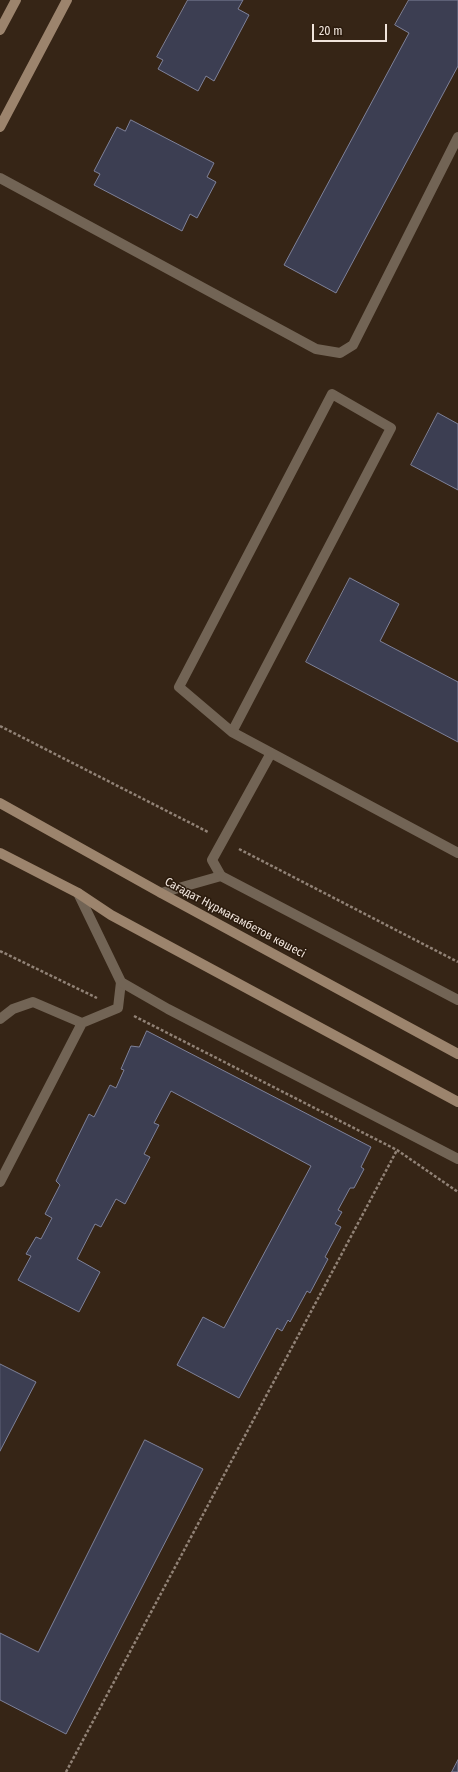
<!DOCTYPE html>
<meta charset="utf-8">
<style>
body{margin:0}
#map{position:relative;width:458px;height:1772px;overflow:hidden;background:#362516;font-family:"Fira Sans Condensed",sans-serif}
canvas{display:block}
.scale{position:absolute;left:312px;top:24px;width:75px;height:18px;box-sizing:border-box;border:2px solid #f0e4db;border-top:0;padding-left:5px;font-size:12px;line-height:14px;white-space:nowrap;color:#f0e4db;-webkit-text-stroke:3px #2b1b0d;paint-order:stroke}
</style>
<div id="map">
<canvas width="458" height="1772"></canvas>
<div class="scale">20 m</div>
</div>
<script>
const ctx = document.querySelector('canvas').getContext('2d');
ctx.lineJoin = 'round';
function paint(path, color) {
  ctx.fillStyle = color;
  ctx.fill(path, 'evenodd');
}
function stroke(path, color, width, dash) {
  ctx.strokeStyle = color;
  ctx.lineWidth = width;
  ctx.lineCap = dash ? 'butt' : 'round';
  ctx.setLineDash(dash || []);
  ctx.stroke(path);
}
function write(font, color, halo, rows, align = 'center') {
  ctx.font = font + ' "Fira Sans Condensed",sans-serif';
  ctx.lineWidth = 3;
  ctx.setLineDash([]);
  ctx.textBaseline = 'middle';
  ctx.strokeStyle = halo;
  ctx.fillStyle = color;
  for (const [text, x, y, turn = 0] of rows) {
    ctx.save();
    ctx.translate(x, y);
    ctx.rotate((+turn || 0) * Math.PI / 180);
    ctx.textAlign = isNaN(turn) ? turn : align;
    if (halo) ctx.strokeText(text, 0, 0);
    ctx.fillText(text, 0, 0);
    ctx.restore();
  }
}
const building = new Path2D(`
 M188 0H243L238 9 249 15 214 81 206 76 198 91 158 69 163 60 157 57Z
 M409 0H458V66L336 293 284 265 409 33 395 25Z
 M131 120 214 163 207 177 216 182 197 218 190 214 182 231 94 185 100 174 94 171 117 127 125 131Z
 M438 413 458 424V490L411 465Z
 M350 578 399 604 380 641 458 682V742L306 662Z
 M147 1031 371 1147 361 1167 364 1169 354 1188H350L338 1210 342 1212 335 1224 341 1227 325 1257 328 1259 310 1293 307 1291 290 1322 288 1320 282 1331 277 1328 239 1398 177 1365 203 1317 224 1328 311 1166 171 1091 154 1123 159 1125 144 1154 150 1157 125 1204 116 1199 101 1227 95 1224 77 1259 100 1272 79 1312 18 1280 31 1256 26 1254 36 1237 41 1239 52 1218 45 1214 60 1185 56 1181 89 1114 94 1117 110 1085 116 1088 124 1070 121 1069 131 1046 139 1047Z
 M0 1364 36 1382 0 1451Z
 M145 1440 203 1469 66 1734 0 1700V1633L38 1652Z
 M458 1760V1772H452Z`);
paint(building, '#3c3e52');
stroke(building, '#7e8199', 1);
stroke(new Path2D(`
 M0 726 208 832
 M239 849 458 962
 M0 951 97 998
 M134 1016 397 1150 458 1192
 M66 1772 397 1150`), '#918276', 2.5, [3, 2]);
stroke(new Path2D(`
 M0 178 316 349 340 353 353 345 458 137
 M232 732 391 428 332 394 179 687 232 732 458 853
 M221 876 212 860 271 753
 M0 1019 13 1009 33 1002 82 1023 118 1008 121 982
 M0 1182 82 1023`), '#726455', 10);
stroke(new Path2D(`
 M78 893 121 982 168 1009 458 1159
 M161 893 221 876 458 1000`), '#726455', 10);
stroke(new Path2D(`
 M0 30 16 0
 M0 127 67 0
 M0 803 161 893 458 1054
 M0 853 78 893 111 915 458 1102`), '#9c846d', 10);
write('12px', '#f0e4db', '#2b1b0d', [
 ["Сағадат Нұрмағамбетов көшесі",235,918,28]
]);
</script>
